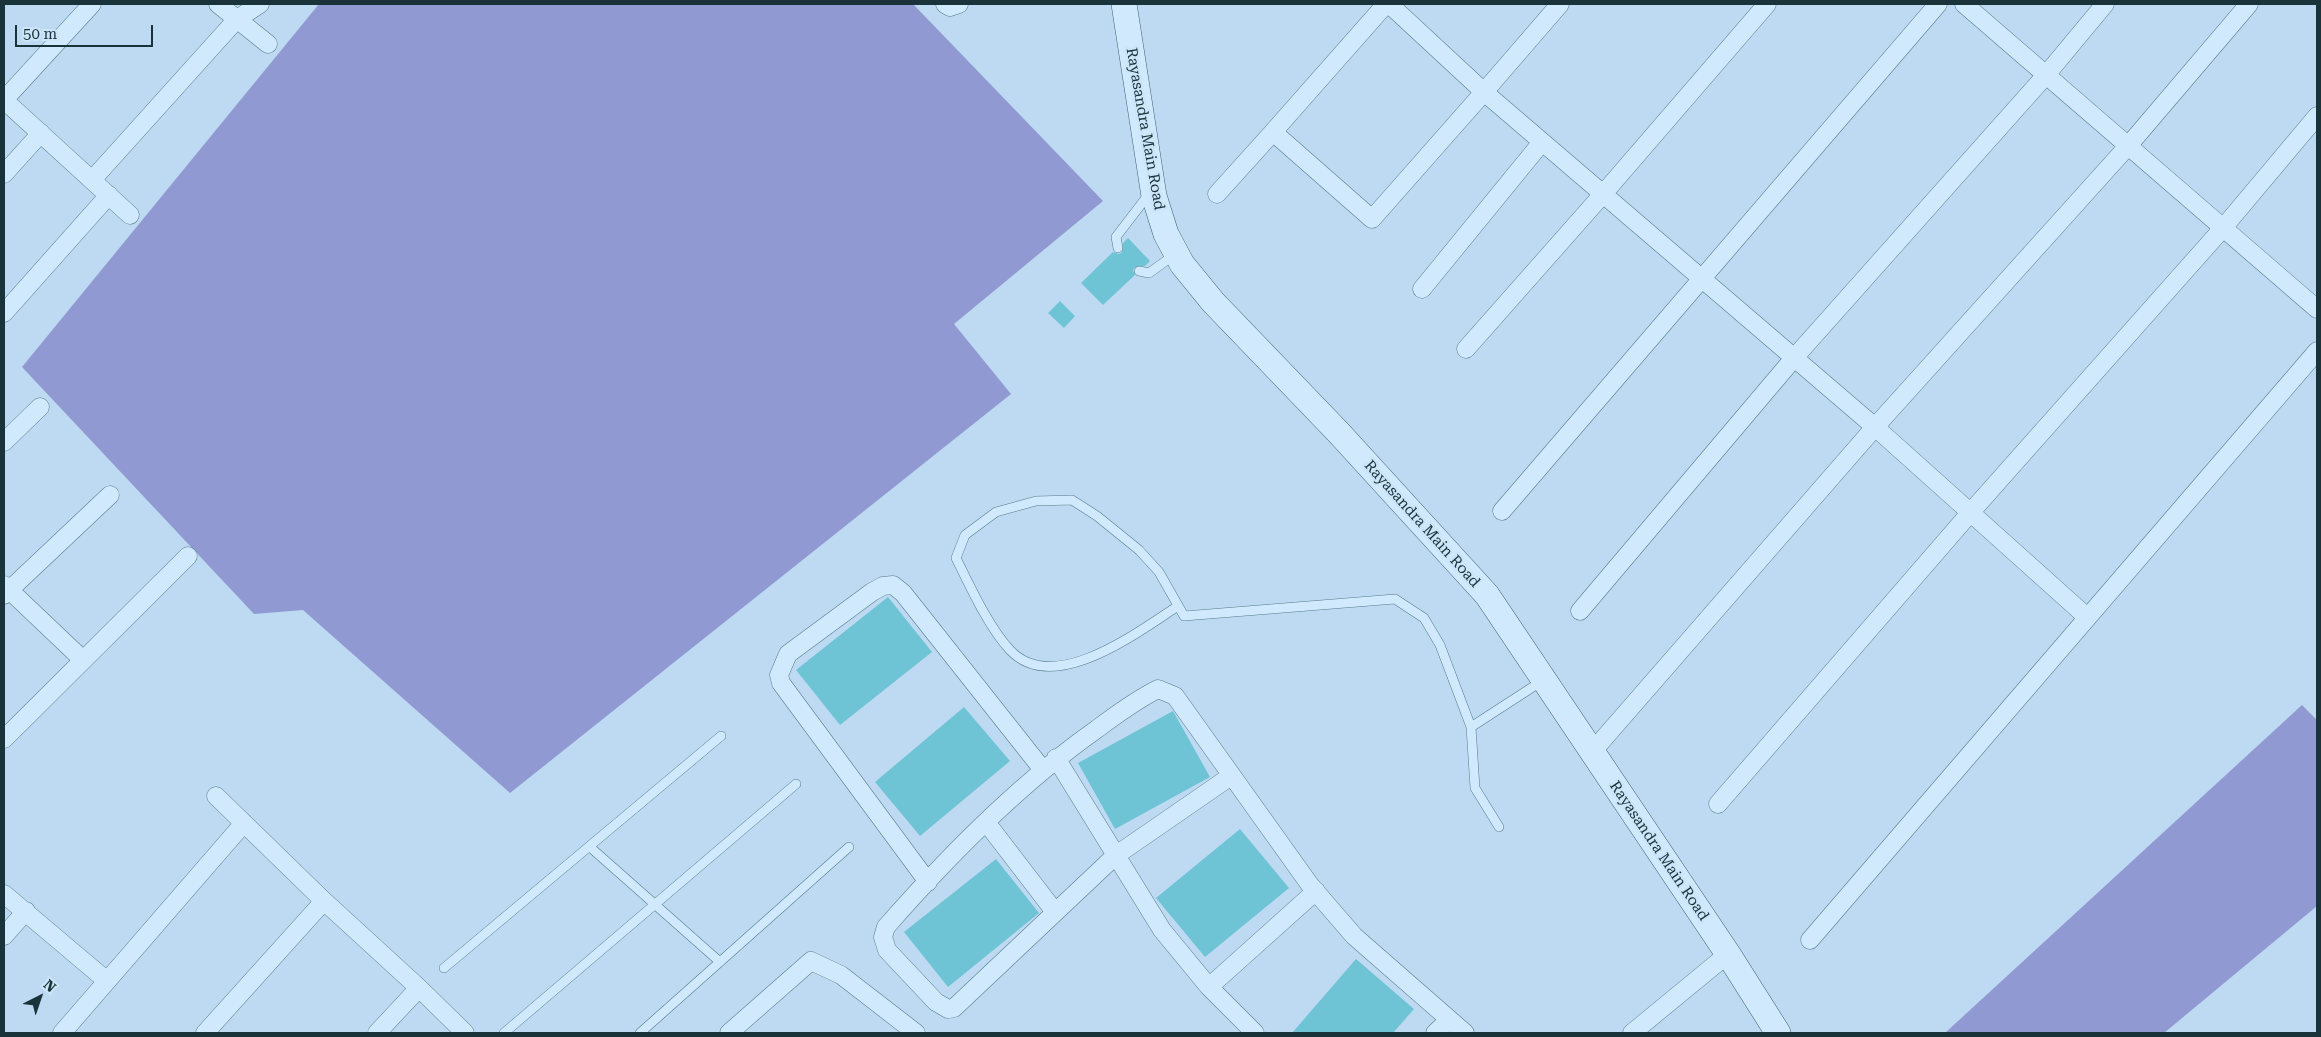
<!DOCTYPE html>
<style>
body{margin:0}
#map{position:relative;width:2321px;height:1037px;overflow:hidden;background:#bddaf2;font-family:"Roboto Serif",serif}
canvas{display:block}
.frame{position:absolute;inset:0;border:5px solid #1a3239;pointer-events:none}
.north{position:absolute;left:15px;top:972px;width:50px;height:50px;-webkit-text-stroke:4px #cde5f9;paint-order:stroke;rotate:41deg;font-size:14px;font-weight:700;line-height:20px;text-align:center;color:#1a3239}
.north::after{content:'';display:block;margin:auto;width:18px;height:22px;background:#1a3239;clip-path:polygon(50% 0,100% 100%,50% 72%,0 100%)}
.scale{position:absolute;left:15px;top:25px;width:138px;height:22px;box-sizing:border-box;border:2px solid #1a3239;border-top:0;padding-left:6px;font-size:15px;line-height:18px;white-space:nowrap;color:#1a3239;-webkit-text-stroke:4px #cde5f9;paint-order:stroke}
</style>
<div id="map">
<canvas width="2321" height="1037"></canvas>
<div class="frame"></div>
<div class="north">N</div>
<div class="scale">50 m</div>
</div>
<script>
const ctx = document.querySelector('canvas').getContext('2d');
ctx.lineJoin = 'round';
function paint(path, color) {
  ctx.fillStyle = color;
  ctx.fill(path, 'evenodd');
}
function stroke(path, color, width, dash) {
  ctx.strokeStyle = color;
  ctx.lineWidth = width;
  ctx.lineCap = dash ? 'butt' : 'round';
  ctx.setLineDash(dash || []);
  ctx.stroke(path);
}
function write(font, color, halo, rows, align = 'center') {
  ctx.font = font + ' "Roboto Serif",serif';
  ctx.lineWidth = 5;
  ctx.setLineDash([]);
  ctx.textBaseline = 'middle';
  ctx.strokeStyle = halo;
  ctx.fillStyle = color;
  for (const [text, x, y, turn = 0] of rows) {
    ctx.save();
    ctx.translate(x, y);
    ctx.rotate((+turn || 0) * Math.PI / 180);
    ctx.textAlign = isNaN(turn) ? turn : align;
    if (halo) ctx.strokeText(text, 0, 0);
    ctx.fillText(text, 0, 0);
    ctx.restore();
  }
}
paint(new Path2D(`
 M319 4H913L1103 201 954 324 1011 394 510 793 303 610 254 614 22 367Z
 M2302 705 2317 720V906L2164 1033H1945Z`), '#9099d1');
paint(new Path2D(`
 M1128 238 1150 261 1145 266 1135 267 1133 270 1135 275 1103 305 1081 283 1113 252 1119 254 1122 252 1123 243Z
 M1060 301 1075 316 1064 328 1048 313Z
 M888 597 932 652 840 725 796 670Z
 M964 707 1010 761 920 836 875 782Z
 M1173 711 1210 777 1115 829 1078 763Z
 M1240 829 1289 888 1205 957 1156 898Z
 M996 859 1039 913 948 987 904 932Z
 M1356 959 1414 1009 1393 1033H1292Z`), '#6ec4d4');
const lane = new Path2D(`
 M1118 248 1116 237 1149 194
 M1139 271 1149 273 1174 255
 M1178 606C1139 631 1054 697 1010 650 989 628 970 586 956 558L965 535 996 512 1036 501 1072 500 1097 516 1139 550 1159 572 1184 616 1395 599 1424 618 1440 645 1471 727 1542 681
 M1471 727 1475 788 1499 827
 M590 847 720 962
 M444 968 721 736
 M504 1033 796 784
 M640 1033 849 847`);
const street = new Path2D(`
 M218 4 268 44
 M945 4 950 7 959 4
 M1560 4 1484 92 1875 427 2087 617
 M1964 4 2317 309
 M4 100 130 215
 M4 100 92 4
 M1273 132 1386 4
 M4 174 41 133
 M92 180 237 19 260 4
 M1217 194 1273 132 1372 219 1484 92 1389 4
 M1422 289 1542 142
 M4 313 109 195
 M1466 349 1603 194 1767 4
 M4 442 40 407
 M1502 511 1938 4
 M4 585 83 660
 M4 595 110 495
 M1580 611 1794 358 2046 75 2105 4
 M4 739 188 556
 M1592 752 1875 427 2128 146 2249 4
 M1056 758 1162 930 1209 987 1255 1033
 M1231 776 1115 856 954 1008 948 1009 936 1002 887 950 883 937 886 927C949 855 1019 784 1097 729 1117 714 1136 700 1158 689L1175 696 1310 885 1354 936 1465 1033
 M216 796 324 901
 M1718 804 1970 513 2223 228 2317 116
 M986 822 1055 912
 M928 882 781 683 779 675 788 654 872 592 883 586 893 585 903 593 1043 770
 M4 894 107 981
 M4 936 26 911
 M1810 940 2317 351
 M1209 987 1316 891
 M62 1033 244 823
 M205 1033 324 901 419 988
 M377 1033 419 988 465 1033
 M729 1033 811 961 841 975 916 1033
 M1435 1033 1448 1021
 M1632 1033 1728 954`);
const secondary = new Path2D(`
 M1124 4 1154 196 1166 234 1182 264 1213 302 1339 433 1487 595 1728 954 1778 1033`);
stroke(lane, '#547c8b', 10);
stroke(street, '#547c8b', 19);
stroke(secondary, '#38606d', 26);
stroke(lane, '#d0e9fc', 9);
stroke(street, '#d0e9fc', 18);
stroke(secondary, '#d0e9fc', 25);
write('15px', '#1a3239', '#cde5f9', [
 ["Rayasandra Main Road",1145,129,80],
 ["Rayasandra Main Road",1422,524,48],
 ["Rayasandra Main Road",1659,851,56]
]);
</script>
